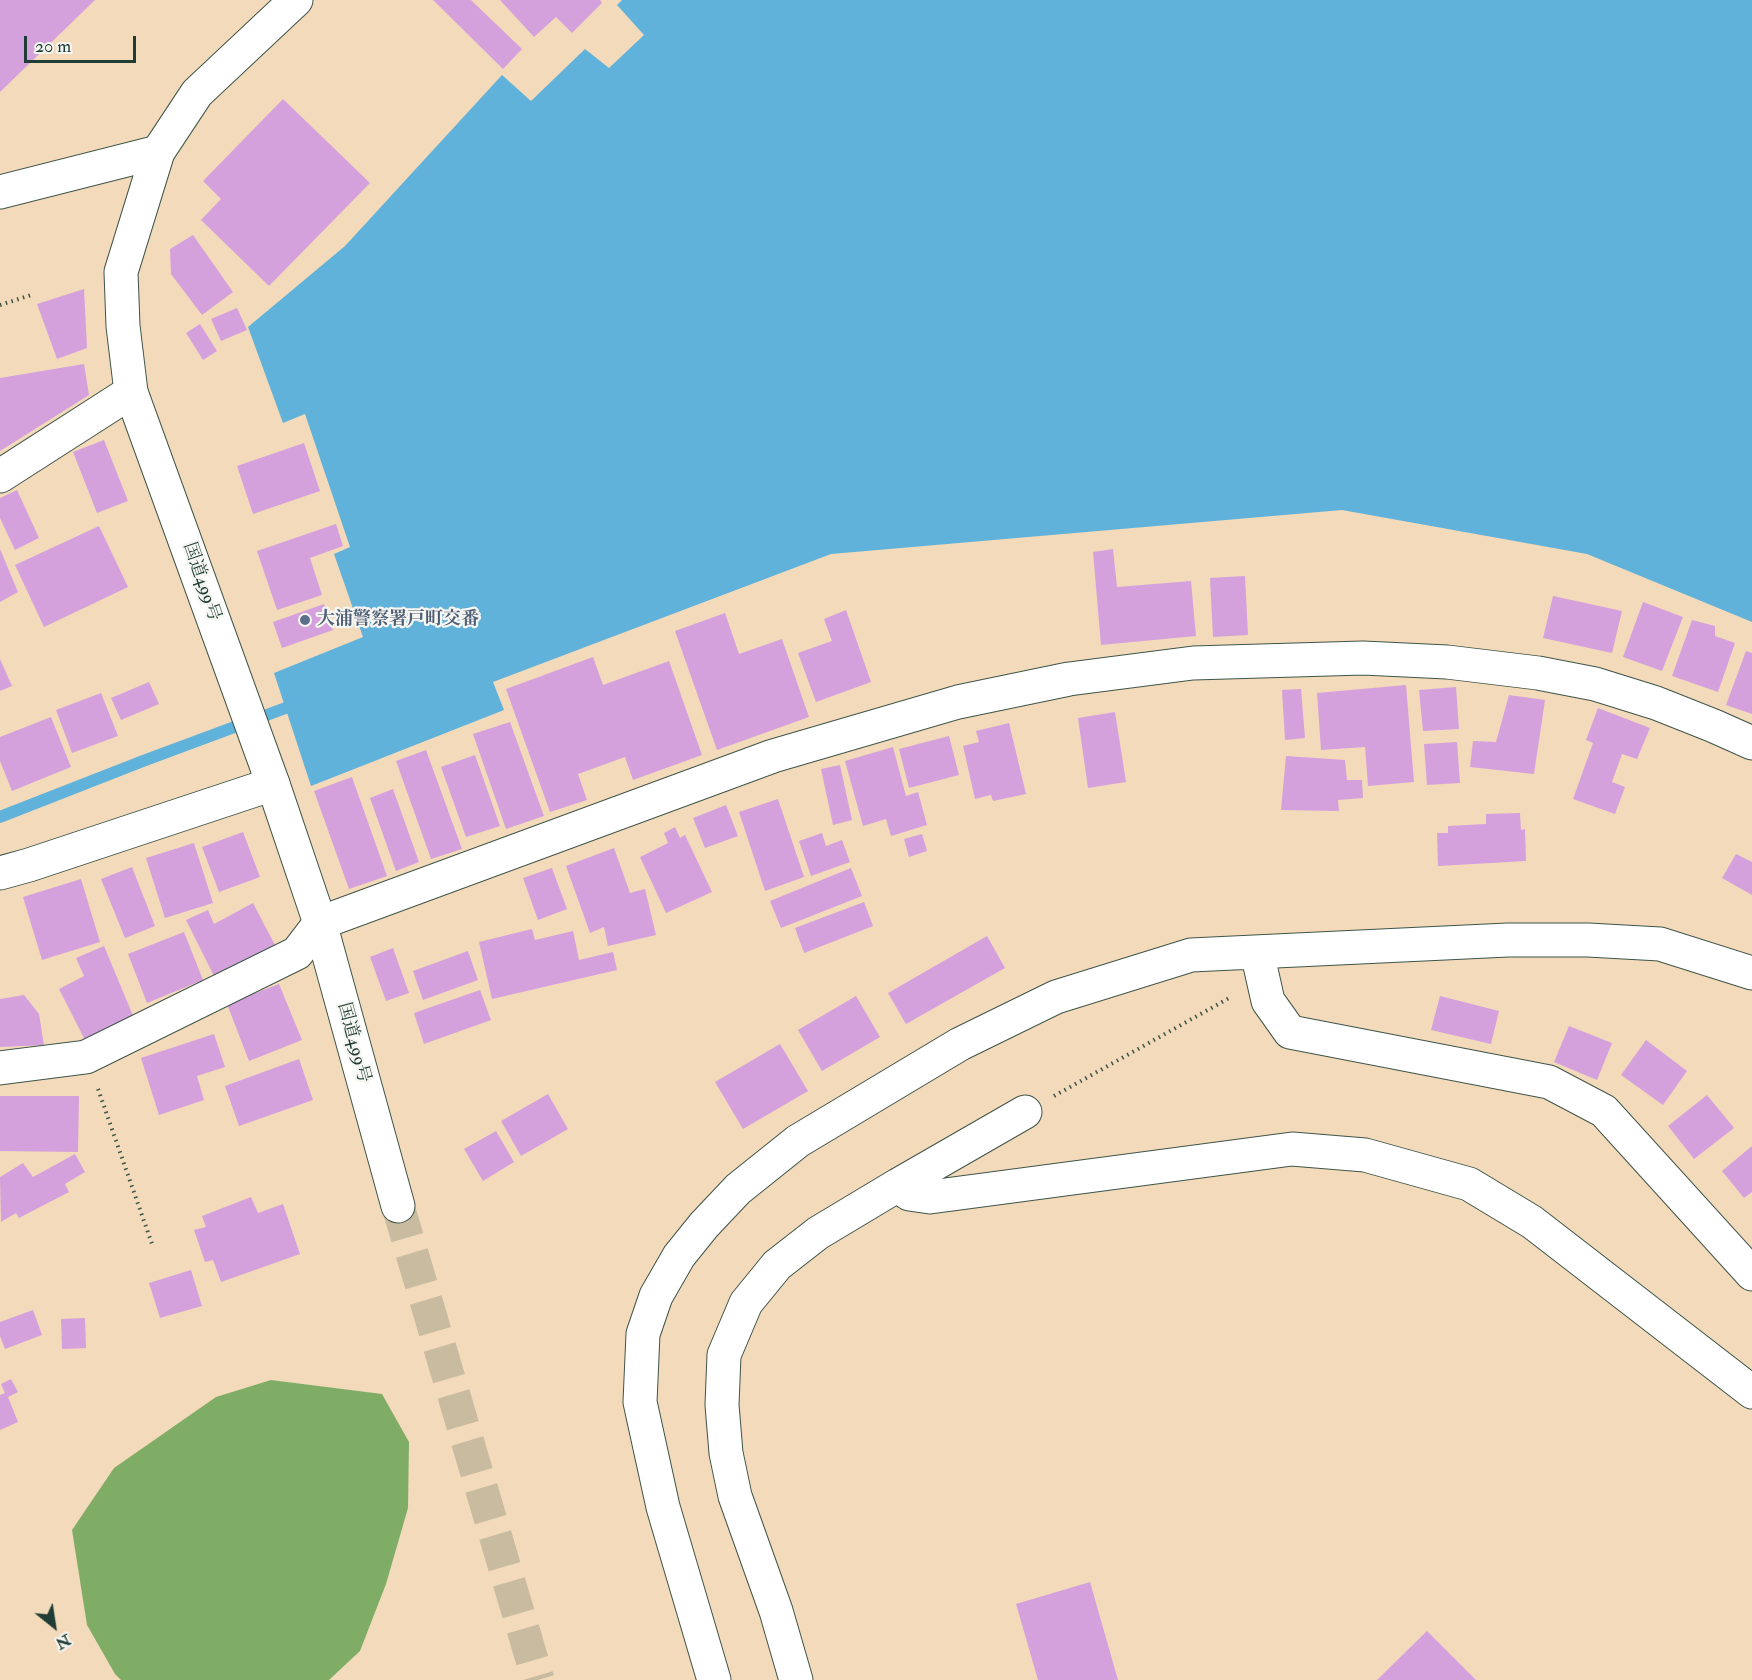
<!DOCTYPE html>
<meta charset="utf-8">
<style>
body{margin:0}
#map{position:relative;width:1752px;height:1680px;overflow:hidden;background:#f2dabb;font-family:"IM FELL Double Pica",serif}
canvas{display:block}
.north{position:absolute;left:24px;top:1596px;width:60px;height:60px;-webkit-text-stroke:4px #f6f6f2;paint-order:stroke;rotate:150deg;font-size:16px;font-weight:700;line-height:24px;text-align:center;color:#1f3d34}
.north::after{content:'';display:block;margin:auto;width:21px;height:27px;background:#1f3d34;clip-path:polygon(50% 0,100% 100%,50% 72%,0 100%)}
.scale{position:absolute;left:24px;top:36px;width:112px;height:27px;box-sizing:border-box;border:3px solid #1f3d34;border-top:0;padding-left:8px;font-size:18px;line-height:21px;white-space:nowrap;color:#1f3d34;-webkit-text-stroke:4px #f6f6f2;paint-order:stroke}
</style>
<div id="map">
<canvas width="1752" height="1680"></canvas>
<div class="north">N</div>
<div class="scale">20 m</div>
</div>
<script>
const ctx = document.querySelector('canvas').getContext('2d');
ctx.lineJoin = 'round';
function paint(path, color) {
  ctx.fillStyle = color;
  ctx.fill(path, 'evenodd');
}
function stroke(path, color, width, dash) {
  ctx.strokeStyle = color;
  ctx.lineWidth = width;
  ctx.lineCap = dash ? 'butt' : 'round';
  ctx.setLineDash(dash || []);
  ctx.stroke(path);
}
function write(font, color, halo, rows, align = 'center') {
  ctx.font = font + ' "IM FELL Double Pica","Noto Serif JP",serif';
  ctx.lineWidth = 4.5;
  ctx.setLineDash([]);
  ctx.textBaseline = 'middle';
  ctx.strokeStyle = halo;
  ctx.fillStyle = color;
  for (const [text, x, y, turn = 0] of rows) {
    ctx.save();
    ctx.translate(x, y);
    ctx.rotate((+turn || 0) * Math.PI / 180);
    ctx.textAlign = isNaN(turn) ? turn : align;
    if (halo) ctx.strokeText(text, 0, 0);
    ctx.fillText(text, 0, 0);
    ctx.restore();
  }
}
paint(new Path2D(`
 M271 1380 382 1394 409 1442 408 1508 386 1584 360 1651 329 1680H121L115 1674 87 1625 72 1530 114 1468 216 1397Z`), '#80ad66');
paint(new Path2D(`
 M622 0H1752V622L1587 554 1342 510 831 554 493 682 504 710 311 786 274 673 363 637 334 554 350 547 305 414 283 423 248 327 345 246 502 75 531 101 585 49 609 68 644 35 617 5Z`), '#60b2db');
stroke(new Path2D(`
 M0 817 143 761 299 703`), '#60b2db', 12);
paint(new Path2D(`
 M0 0H95L0 92Z
 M433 0H471L522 49 503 69Z
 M500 0H600L602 3 572 33 556 17 534 37Z
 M283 99 370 183 269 286 201 220 221 199 203 181Z
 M193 235 233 292 202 315 171 274 170 249Z
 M84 289 87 348 57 359 37 304Z
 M237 308 247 330 221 341 211 319Z
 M200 324 217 351 203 360 186 333Z
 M84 364 89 395 0 451V378Z
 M104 440 128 501 97 513 73 452Z
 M304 443 320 491 253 514 237 466Z
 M17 490 39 538 15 550 0 518V498Z
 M336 524 343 546 310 558 322 595 277 610 257 551Z
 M99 526 128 587 44 627 15 565Z
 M0 549 18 592 0 602Z
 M1113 549 1117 587 1191 581 1196 636 1101 645 1093 552Z
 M1245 576 1248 635 1213 637 1210 578Z
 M1553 596 1622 611 1612 653 1543 638Z
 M1643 602 1683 617 1662 671 1623 657Z
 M324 604 333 630 282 648 273 622Z
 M846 610 871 682 816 702 798 653 832 641 824 619Z
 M725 613 739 654 782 639 809 717 717 750 675 631Z
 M1692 620 1715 626V636L1735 643 1718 692 1672 676Z
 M1746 651 1752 653V714L1726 705Z
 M593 657 603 685 669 661 702 755 633 780 625 757 578 774 587 800 550 812 506 689Z
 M0 659 12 686 0 691Z
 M149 682 159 704 121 720 111 698Z
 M1406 685 1414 782 1368 786 1365 747 1321 750 1317 693Z
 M1456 687 1459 729 1423 731 1419 690Z
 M1301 689 1305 738 1285 740 1282 690Z
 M101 693 118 736 72 753 56 710Z
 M1509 695 1545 700 1534 774 1470 767 1473 741 1496 742Z
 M1598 708 1650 728 1637 759 1622 754 1612 782 1625 787 1615 814 1573 799 1593 743 1586 740Z
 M1115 712 1126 782 1088 788 1078 718Z
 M51 717 71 767 12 791 0 761V737Z
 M510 722 544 816 506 829 473 734Z
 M1009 723 1026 794 993 801 991 795 975 799 963 746 979 742 976 731Z
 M949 736 959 775 909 788 899 749Z
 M1457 742 1460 783 1427 785 1424 744Z
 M893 747 906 796 918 792 927 825 891 836 886 819 863 826 845 761Z
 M426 750 462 849 431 859 396 761Z
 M475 755 500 826 466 837 441 767Z
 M1286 756 1345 760 1347 780H1362L1363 798 1338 800 1339 811 1281 810Z
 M840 765 852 820 833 825 821 769Z
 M352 777 387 876 349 889 314 791Z
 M393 789 419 862 396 871 370 798Z
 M778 799 804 877 765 891 739 812Z
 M726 805 738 836 705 848 693 818Z
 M1520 813 1521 830 1525 829 1526 861 1438 866 1437 833H1448V826L1486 824V814Z
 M675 827 680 838 685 835 712 892 666 913 640 857 668 843 664 833Z
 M243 832 260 877 219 892 202 847Z
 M822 833 826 846 842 840 850 862 811 876 799 841Z
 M922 834 927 851 909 857 904 839Z
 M194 843 213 903 165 918 146 858Z
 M614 848 630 893 645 889 656 935 608 946 604 927 590 933 566 866Z
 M1736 854 1752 862V895L1722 878Z
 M132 867 155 926 125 938 101 879Z
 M552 868 567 909 538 920 523 878Z
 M851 868 862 896 781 928 770 901Z
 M81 879 100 942 42 960 23 897Z
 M864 902 873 926 804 953 795 928Z
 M253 903 277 949 216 980 186 920 208 910 214 924Z
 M532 929 535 940 573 931 579 960 613 952 617 970 492 999 479 942Z
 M184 932 203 980 147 1003 128 954Z
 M987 936 1005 968 906 1024 888 993Z
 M104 946 134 1018 86 1042 59 989 84 976 76 958Z
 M393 948 409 993 386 1001 370 957Z
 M468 951 478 980 423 1000 413 971Z
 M279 984 302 1040 249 1061 227 1004Z
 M480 990 491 1020 424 1044 414 1013Z
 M24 995 39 1014 44 1045 0 1047V999Z
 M856 996 880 1037 822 1071 798 1030Z
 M1440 996 1499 1011 1491 1044 1431 1030Z
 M1569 1026 1612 1043 1597 1080 1554 1062Z
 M214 1034 225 1067 197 1076 204 1100 159 1115 141 1058Z
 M1646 1040 1687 1071 1663 1105 1621 1075Z
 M780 1044 808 1091 743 1129 715 1082Z
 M299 1059 313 1100 239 1126 225 1086Z
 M548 1094 568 1129 521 1156 501 1121Z
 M1707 1095 1734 1128 1694 1159 1668 1126Z
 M0 1096H79L78 1152 0 1151Z
 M496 1131 514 1162 483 1181 464 1149Z
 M1752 1146V1192L1744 1198 1722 1171Z
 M75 1154 85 1172 65 1184 69 1192 19 1218 16 1213 1 1222 0 1177 23 1163 33 1177Z
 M251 1197 258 1213 283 1204 300 1254 221 1282 213 1260 205 1262 194 1230 206 1227 202 1216Z
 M191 1270 202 1306 160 1318 149 1283Z
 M33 1310 42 1335 5 1349 0 1336V1322Z
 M85 1318 86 1348 62 1349 61 1319Z
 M11 1379 18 1392 8 1397 18 1422 0 1430V1395L5 1393 1 1384Z
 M1090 1582 1118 1680H1038L1016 1604Z
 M1427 1631 1476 1680H1377Z`), '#d5a1dd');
stroke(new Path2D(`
 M398 1206 538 1680`), '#c8bba0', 33, [33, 16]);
const minor = new Path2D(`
 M0 192 158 152
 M0 476 131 392
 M0 873 29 865 273 784
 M1257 952 1268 1001 1290 1032 1549 1082 1604 1111 1752 1274
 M0 1068 86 1057 297 953 320 923 773 756 958 702 1069 679 1193 663 1363 658 1447 662 1538 673 1595 684 1656 703 1714 726 1752 743
 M898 1185 1025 1112
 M714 1680 663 1507 640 1402 643 1334 656 1296 679 1256 704 1225 738 1189 798 1141 960 1044 1056 997 1191 955 1508 940H1588L1660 944 1752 973
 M796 1680 776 1611 735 1496 726 1453 722 1405 724 1355 746 1303 777 1265 818 1233 898 1185 909 1194 930 1197 1292 1149 1365 1155 1469 1184 1532 1222 1752 1392`);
const trunk = new Path2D(`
 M296 0 197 93 158 152 121 272 123 326 131 392 273 784 320 923 398 1206`);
stroke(minor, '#3f5548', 35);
stroke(trunk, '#3f5548', 35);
stroke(new Path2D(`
 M0 305 31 295
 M98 1089 152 1244
 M1054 1096 1231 997`), '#3f5548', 4, [1.5, 4.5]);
stroke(minor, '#fff', 33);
stroke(trunk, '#fff', 33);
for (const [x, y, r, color] of [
 [305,620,6,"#5c6f8a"]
]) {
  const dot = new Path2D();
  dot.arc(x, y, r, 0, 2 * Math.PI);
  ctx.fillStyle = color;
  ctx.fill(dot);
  stroke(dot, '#f6f6f2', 2);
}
write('18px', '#1f3d34', '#f6f6f2', [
 ["国道499号",201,582,71],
 ["国道499号",353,1043,75]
]);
write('bold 18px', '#4e5e75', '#f6f6f2', [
 ["大浦警察署戸町交番",317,620]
], 'left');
</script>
